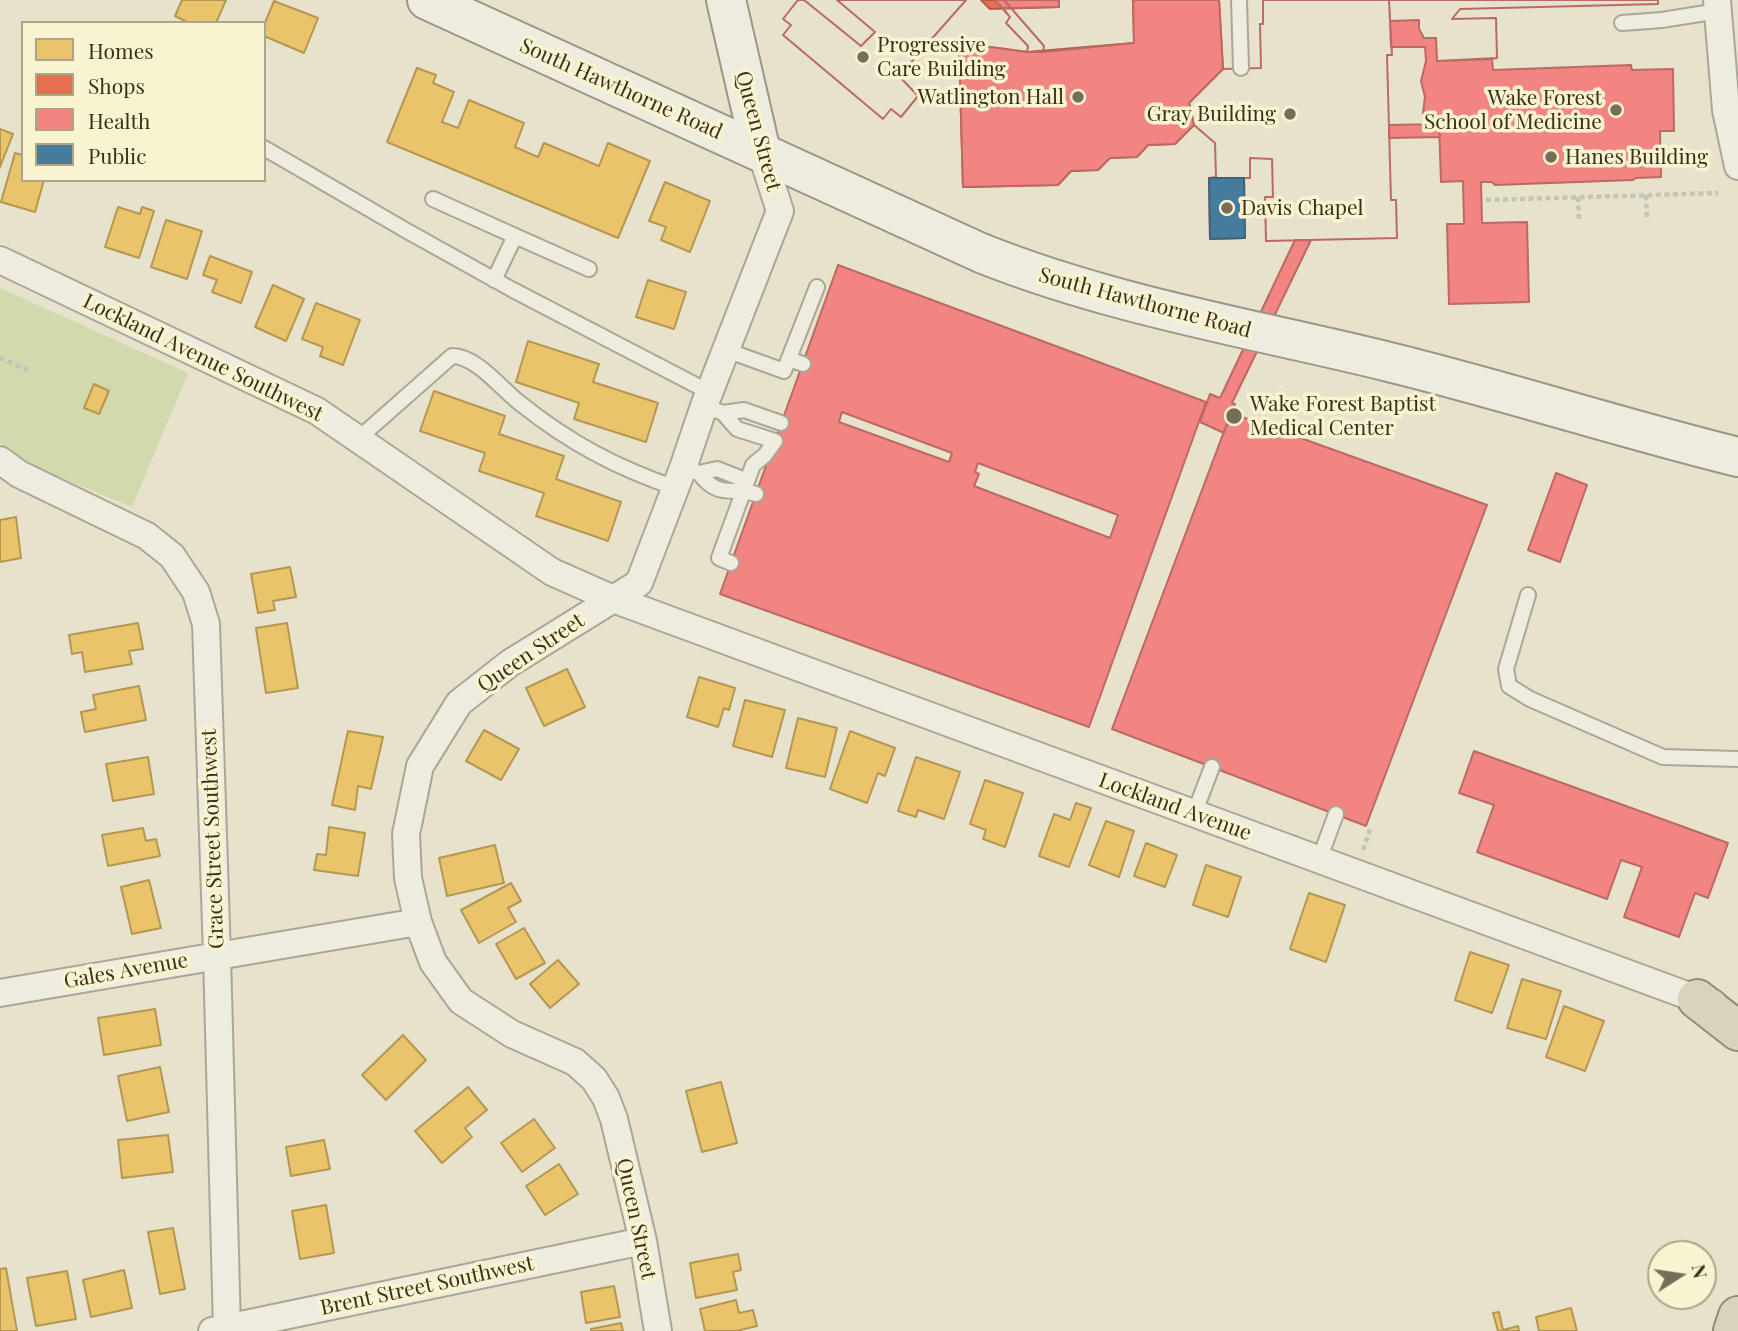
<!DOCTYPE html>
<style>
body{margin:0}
#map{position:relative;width:1738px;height:1331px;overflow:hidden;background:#e7e2cc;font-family:"Playfair Display",serif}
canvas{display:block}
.legend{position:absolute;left:21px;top:21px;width:245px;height:161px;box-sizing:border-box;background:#f8f3d1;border:2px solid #aca589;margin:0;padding:9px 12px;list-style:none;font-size:21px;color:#3b2f1c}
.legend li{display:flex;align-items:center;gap:14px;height:35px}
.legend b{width:35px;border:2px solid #aca589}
.north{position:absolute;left:1647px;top:1240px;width:70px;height:70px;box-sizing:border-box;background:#f8f3d1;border:2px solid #aca589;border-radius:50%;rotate:78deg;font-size:19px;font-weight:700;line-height:28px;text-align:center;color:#3b2f1c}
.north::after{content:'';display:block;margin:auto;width:24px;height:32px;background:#776e5a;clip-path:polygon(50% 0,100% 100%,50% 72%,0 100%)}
</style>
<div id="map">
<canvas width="1738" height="1331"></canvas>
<ul class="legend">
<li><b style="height:19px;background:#e9c46a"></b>Homes</li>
<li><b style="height:19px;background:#e76f51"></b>Shops</li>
<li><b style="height:19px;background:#f28482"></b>Health</li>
<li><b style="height:19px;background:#457b9d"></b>Public</li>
</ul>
<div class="north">N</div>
</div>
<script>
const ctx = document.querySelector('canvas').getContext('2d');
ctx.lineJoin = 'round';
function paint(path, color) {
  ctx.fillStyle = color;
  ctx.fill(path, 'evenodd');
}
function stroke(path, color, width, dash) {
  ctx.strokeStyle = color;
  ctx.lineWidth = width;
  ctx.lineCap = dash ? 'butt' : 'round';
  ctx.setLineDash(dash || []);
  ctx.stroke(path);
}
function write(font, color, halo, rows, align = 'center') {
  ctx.font = font + ' "Playfair Display",serif';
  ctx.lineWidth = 7;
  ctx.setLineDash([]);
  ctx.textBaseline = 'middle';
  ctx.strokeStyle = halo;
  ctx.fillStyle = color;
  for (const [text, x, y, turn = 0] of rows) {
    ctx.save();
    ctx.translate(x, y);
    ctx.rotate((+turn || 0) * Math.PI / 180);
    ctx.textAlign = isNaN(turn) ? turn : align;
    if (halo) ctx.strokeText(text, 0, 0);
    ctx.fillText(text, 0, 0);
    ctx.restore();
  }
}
paint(new Path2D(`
 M0 288 188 373 132 507 40 469 0 443Z`), '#d2d9ad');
const homes = new Path2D(`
 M182 0H226L216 23H189L175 16Z
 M274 1 318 18 304 53 264 36V25Z
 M417 68 436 75 433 83 454 92 442 122 458 128 469 100 524 123 515 147 538 157 544 143 599 166 608 143 650 161 618 238 387 142Z
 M0 129 13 134 0 167Z
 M15 153 23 155V180H44L35 212 1 202Z
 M665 182 710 201 690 252 661 240 666 227 649 221Z
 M118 207 140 214 142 207 154 211 139 258 105 247Z
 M166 220 202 231 187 279 151 267Z
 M210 256 252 272 241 303 212 292 217 280 203 275Z
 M648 280 686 292 674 329 636 317Z
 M273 285 304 299 286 341 255 327Z
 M316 303 360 320 343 365 320 356 323 347 302 339Z
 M528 341 599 364 593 382 658 403 646 442 574 419 579 403 516 382Z
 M94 384 109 391 99 414 84 408Z
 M434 391 505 416 499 434 564 456 556 479 621 502 608 541 536 516 544 493 479 471 485 453 420 431Z
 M16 517 21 558 0 562V520Z
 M290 567 296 597 273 601 275 610 258 613 251 574Z
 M138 623 143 649 129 651 132 664 85 672 82 652 72 654 69 635Z
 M287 623 298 688 266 693 256 628Z
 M567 669 585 707 544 726 526 688Z
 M699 677 735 688 729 710 724 708 718 727 687 717Z
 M139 686 146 720 85 732 81 712 96 709 93 695Z
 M745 700 785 710 772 757 733 746Z
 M798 718 837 728 825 777 786 768Z
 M484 730 519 749 501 780 466 761Z
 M348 731 383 737 371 789 358 786 355 810 332 805Z
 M850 731 895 748 885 776 878 773 867 803 830 789Z
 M148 757 154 794 113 801 106 764Z
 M916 757 960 772 944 819 918 810 916 817 898 811Z
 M985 780 1023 793 1005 847 983 839 986 830 970 824Z
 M1076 803 1091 808 1069 867 1039 856 1054 814 1070 820Z
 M1106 821 1134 831 1119 877 1089 865Z
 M329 827 365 833 358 876 314 870 317 854 326 855Z
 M143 828 146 841 156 839 160 856 108 866 102 835Z
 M1146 843 1177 855 1165 887 1134 876Z
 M495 845 504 883 447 896 439 858Z
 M1206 865 1241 877 1228 917 1193 905Z
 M149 880 161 928 132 934 121 887Z
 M511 883 521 901 508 908 516 922 479 943 461 910Z
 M1309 893 1345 905 1326 962 1290 949Z
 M524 928 545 963 516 979 496 944Z
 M1470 952 1509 965 1492 1013 1455 1000Z
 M558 960 579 984 550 1008 530 984Z
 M1522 979 1561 991 1546 1039 1507 1028Z
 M1564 1006 1604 1021 1585 1071 1546 1057Z
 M155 1009 161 1045 104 1055 98 1018Z
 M403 1035 426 1060 386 1100 362 1075Z
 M160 1067 169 1112 127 1121 118 1076Z
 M721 1082 737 1143 702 1152 686 1091Z
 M468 1087 487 1110 465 1128 472 1137 442 1163 415 1131Z
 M534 1119 555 1148 522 1172 501 1143Z
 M168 1135 173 1172 122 1178 118 1140Z
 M324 1140 330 1169 291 1176 286 1147Z
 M559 1164 578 1194 545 1215 526 1186Z
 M326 1205 334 1253 300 1259 292 1211Z
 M173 1228 185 1289 160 1294 148 1232Z
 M738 1254 741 1270 733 1272 737 1290 696 1298 690 1263Z
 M6 1268 17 1331H0V1269Z
 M124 1270 132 1308 91 1317 83 1280Z
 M67 1271 76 1319 36 1326 27 1278Z
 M614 1286 620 1317 586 1323 581 1292Z
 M736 1300 739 1313 753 1310 757 1326 736 1331H705L700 1309Z
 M1571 1308 1577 1331H1539L1536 1317Z
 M1499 1312 1503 1330 1518 1326 1519 1331H1498L1493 1313Z
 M621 1323 623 1331H591V1329Z`);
paint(homes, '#e9c46a');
stroke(homes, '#b59753', 2);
const shops = new Path2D(`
 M981 0H1059V7L990 9Z
 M1133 0H1173L1174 42 1134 43Z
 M1173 0H1219L1223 69 1189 103 1194 125 1175 144 1148 145 1137 157 1110 158 1098 170 1071 171 1058 185 963 187 959 47H990L1027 52 1134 43 1174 42Z`);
paint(shops, '#e76f51');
stroke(shops, '#b35c41', 2);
const health = new Path2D(`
 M798 0H804L861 46 875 32 837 0H966L899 76 918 96 901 117 891 109 883 119 783 35 791 25 783 19Z
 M798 0H804L861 46 875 32 837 0H966L899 76 918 96 901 117 891 109 883 119 783 35 791 25 783 19Z
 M995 0H1004L1044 46 1043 52H1027L1028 46 1006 23 1010 17Z
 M1004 0H1059V7L1011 8Z
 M1133 0H1219L1223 69 1261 68 1260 24H1263V0H1658V4L1460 9 1452 19 1496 18 1497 58 1492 59 1437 61 1436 38H1424L1419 29V20L1390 21 1392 55H1387L1391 200H1396L1397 238 1266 241 1265 197H1273L1272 159 1250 158V178H1244L1245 238 1210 239 1209 178 1216 177 1215 143 1194 125 1175 144 1148 145 1137 157 1110 158 1098 170 1071 171 1058 185 963 187 959 47H990L1027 52 1028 46 1006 23 1010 17 1003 8H1011L1044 46 1043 52 1134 43Z
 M1263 0H1389L1392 55H1387L1391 200H1396L1397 238 1266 241 1265 197H1273L1272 159 1250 158V178H1244L1245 238 1210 239 1209 178 1216 177 1215 143 1194 125 1189 103 1223 69 1261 68 1260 24H1263Z
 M1389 0H1658V4L1460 9 1452 19 1496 18 1497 58 1437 61 1436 38H1424L1419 29V20L1390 21Z
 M1419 20V29L1424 38H1436L1437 61 1492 59 1493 70 1631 65 1632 70 1673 69 1674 131H1660L1661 177 1636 178 1633 180 1495 185 1492 182H1481L1482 223 1527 222 1529 302 1449 304 1447 224H1464L1463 181 1441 182 1439 124H1425L1423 113 1425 97 1421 81 1426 61 1425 47H1391L1390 21Z
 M1439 124 1440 137 1389 138V125Z
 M1295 240H1311L1232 403 1235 404 1224 433 1200 422 1210 394 1220 398Z
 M838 265 1206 402 1089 727 720 594ZM842 412 952 453 949 462 839 422ZM978 463 1118 515 1110 538 974 486 979 474 975 472Z
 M1231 413 1487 505 1366 826 1112 729Z
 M1556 473 1587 485 1560 562 1528 550Z
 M1474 751 1728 843 1708 898 1695 893 1679 937 1624 917 1642 867 1621 860 1607 899 1477 852 1494 805 1459 793Z`);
paint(health, '#f28482');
stroke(health, '#bb6a63', 2);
const public = new Path2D(`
 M1209 178H1244L1245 238 1210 239Z`);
paint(public, '#457b9d');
stroke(public, '#426476', 2);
const lane = new Path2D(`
 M1239 0 1241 68
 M1622 23 1662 20 1718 11
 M264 148 407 231 513 290 709 392
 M433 199 515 236 494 280
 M515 236 589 269
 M726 350 784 371 817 287
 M789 359 803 364
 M704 406 723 413 737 429 775 441 765 455 753 465 719 558 731 563
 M723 413 744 410 781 423
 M358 439 452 356C477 356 502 390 521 404 570 443 617 468 676 488
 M683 468 699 473 717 469 740 478 744 490
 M699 473C719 500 732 486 756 494
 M1528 595 1506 669 1509 686 1530 699 1663 757 1738 759
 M1194 814 1212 767
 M1319 860 1336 814`);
const street = new Path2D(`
 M1717 0 1726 110 1738 166
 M0 260 317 411 552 572 613 599 1697 999 1713 1003
 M0 460 19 474 147 536 172 556 196 592 206 624 217 956 227 1328
 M0 993 418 922
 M212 1331 643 1241
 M658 1331 643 1241 614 1119 606 1098 594 1079 575 1062 512 1034 461 1001 433 962 418 922 408 878 406 834 420 766 459 703 510 663 639 583 683 468 704 406 780 211 761 152`);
const secondary = new Path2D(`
 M427 0 981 253C1111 305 1250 328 1385 361 1504 390 1620 428 1738 457
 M726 0 761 152`);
const highway = new Path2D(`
 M1697 999 1738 1031
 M1733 1331 1738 1316`);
stroke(lane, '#aca696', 18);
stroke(street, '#aca696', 30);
stroke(secondary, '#9b9685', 42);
stroke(highway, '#918b7c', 42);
stroke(new Path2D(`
 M1646 195 1647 219
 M1578 197 1579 219
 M1486 200 1718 193
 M0 358 28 370
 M1363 850 1371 826`), '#c7c3b6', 4.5, [5, 3.5]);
stroke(lane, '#eeebdf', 14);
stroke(street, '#eeebdf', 26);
stroke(secondary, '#eeebdf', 38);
stroke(highway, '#dad3bc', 38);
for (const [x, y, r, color] of [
 [863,57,7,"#776e5a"],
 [1078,97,7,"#776e5a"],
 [1616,110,7,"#776e5a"],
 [1290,114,7,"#776e5a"],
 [1551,157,7,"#776e5a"],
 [1227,208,7,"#776e5a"],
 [1234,416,9,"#776e5a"]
]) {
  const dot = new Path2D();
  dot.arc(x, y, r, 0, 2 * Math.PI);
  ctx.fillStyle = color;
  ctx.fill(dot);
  stroke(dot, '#f8f3d1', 2.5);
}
write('21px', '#3b2f1c', '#f8f3d1', [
 ["Progressive",877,45],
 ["Care Building",877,69],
 ["Watlington Hall",1064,97,"right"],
 ["Wake Forest",1602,98,"right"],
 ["School of Medicine",1602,122,"right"],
 ["Gray Building",1276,114,"right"],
 ["Hanes Building",1565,157],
 ["Davis Chapel",1241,208],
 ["Wake Forest Baptist",1250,404],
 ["Medical Center",1250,428]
], 'left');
write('21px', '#3b2f1c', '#f8f3d1', [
 ["South Hawthorne Road",621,89,24],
 ["Queen Street",758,131,75],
 ["South Hawthorne Road",1145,303,15],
 ["Lockland Avenue Southwest",203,358,26],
 ["Queen Street",531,653,-34],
 ["Lockland Avenue",1175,807,20],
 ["Grace Street Southwest",213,839,-92],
 ["Gales Avenue",126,971,-10],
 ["Queen Street",636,1219,78],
 ["Brent Street Southwest",427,1286,-12]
]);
</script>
